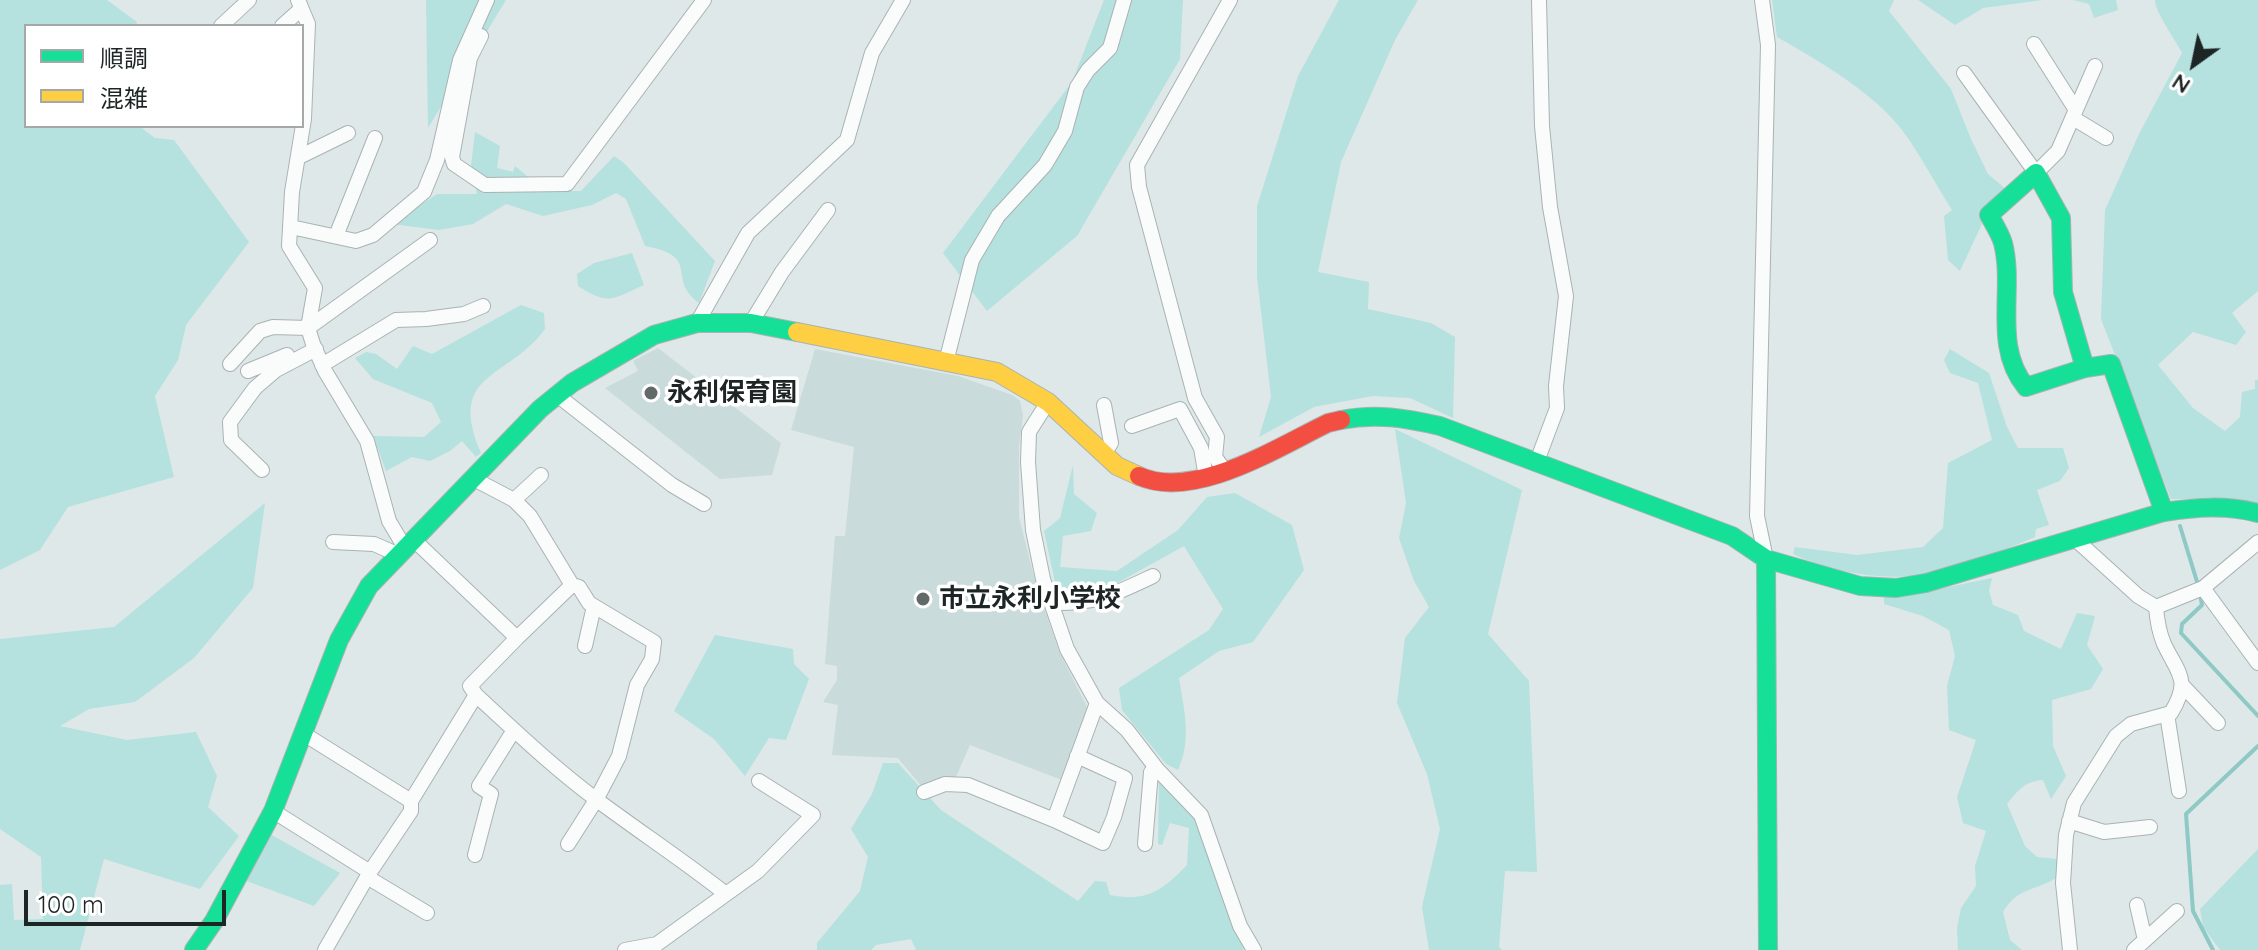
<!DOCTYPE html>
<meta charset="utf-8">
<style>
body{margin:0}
#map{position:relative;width:2258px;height:950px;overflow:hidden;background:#dee8e8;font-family:Quicksand,"Noto Sans JP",sans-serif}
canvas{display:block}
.legend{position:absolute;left:24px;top:24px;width:280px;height:104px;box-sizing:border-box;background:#fff;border:2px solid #a5a8a8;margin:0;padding:10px 14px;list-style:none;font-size:24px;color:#1e2525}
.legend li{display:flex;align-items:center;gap:16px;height:40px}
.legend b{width:40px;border:2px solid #a5a8a8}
.north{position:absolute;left:2154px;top:24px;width:80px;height:80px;-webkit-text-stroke:6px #fff;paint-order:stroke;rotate:213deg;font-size:22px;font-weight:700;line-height:32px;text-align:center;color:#1e2525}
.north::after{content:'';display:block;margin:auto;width:28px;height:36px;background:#1e2525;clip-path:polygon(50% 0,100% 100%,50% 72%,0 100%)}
.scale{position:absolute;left:24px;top:890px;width:202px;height:36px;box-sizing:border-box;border:4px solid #1e2525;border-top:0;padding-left:10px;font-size:24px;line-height:28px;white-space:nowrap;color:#1e2525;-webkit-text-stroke:6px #fff;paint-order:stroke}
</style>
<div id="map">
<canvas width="2258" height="950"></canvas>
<ul class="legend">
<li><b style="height:10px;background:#16e098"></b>順調</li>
<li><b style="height:10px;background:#ffcf43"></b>混雑</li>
</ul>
<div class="north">N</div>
<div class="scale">100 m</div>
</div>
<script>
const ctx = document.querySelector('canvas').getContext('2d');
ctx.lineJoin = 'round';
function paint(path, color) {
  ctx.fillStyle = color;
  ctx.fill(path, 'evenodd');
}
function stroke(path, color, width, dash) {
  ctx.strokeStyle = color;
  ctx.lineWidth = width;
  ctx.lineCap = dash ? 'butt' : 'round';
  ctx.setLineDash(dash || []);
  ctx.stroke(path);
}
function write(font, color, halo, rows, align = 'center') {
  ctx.font = font + ' Quicksand,"Noto Sans JP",sans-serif';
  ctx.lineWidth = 7;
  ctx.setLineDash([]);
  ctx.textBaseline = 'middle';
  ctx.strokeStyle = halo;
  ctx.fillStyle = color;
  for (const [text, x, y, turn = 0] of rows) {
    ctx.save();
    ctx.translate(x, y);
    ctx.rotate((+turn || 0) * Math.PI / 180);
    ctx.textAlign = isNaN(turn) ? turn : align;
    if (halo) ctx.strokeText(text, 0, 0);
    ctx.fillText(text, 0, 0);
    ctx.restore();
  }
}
paint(new Path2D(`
 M658 348 781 443 772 475 720 479 605 388 638 371 633 361Z
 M815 349 958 376 1012 395 1020 401 1023 416 1019 446V517L1036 585 1059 651 1089 711 1062 780 970 745 955 779 922 787 898 758 832 755 838 705 823 702 837 680V666L825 664 835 536H845L854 447 791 430Z`), '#c9dbda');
paint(new Path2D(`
 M0 0H107L137 22 136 26H26V126H139L155 138 174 140 249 242 186 325 178 360 155 396 174 477 68 507 40 550 0 570Z
 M426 0H506L428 128Z
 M1104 0H1183L1180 59 1077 236 987 311 943 253 1072 82Z
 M1339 0H1418L1395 40 1341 162 1318 272 1369 282 1368 309 1431 323 1455 337 1453 418 1410 398 1373 396 1314 407 1259 437 1271 397 1257 277V206L1298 76Z
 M1772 0H1894L1889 11 1951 89 1971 139 1988 174 2007 190 1985 213 1981 226 1960 271 1948 260 1944 216 1952 210C1935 184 1921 155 1902 130 1873 92 1819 61 1777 37Z
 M1918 0H2043L1983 8 1955 25Z
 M2073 0H2116L2118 10 2094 18 2089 4Z
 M2155 0H2258V291L2232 313 2246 332 2236 345 2193 332 2158 365 2193 408 2225 431 2240 417 2242 392 2255 389V380H2258V504L2228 499H2171L2101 319 2105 210 2139 134 2182 53C2175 39 2155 12 2155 0Z
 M475 132 500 146 497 168 513 172 515 166 545 191H581L614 156 624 163 715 261 699 303C665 278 703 257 645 246L626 199 616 193 592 205 543 216 506 204 473 224 439 230 392 224 437 194H477L471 166Z
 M632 253 644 285C612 299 609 306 578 286L577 274 594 263Z
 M521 305 544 313 545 329C508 380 446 371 481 453L476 457 462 441 450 451 430 461 412 457 386 471 373 436 424 437 441 422 432 403 373 379 355 358 366 352 376 354 397 369 413 346 432 354Z
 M1950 349 1989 373 2007 427 2018 448H2063L2069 468 2060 481 2037 490 2049 525 2036 529 2035 537C2004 550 1966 566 1934 573 1888 582 1835 574 1793 554L1795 547 1857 555 1923 547 1943 528 1948 463 1992 440 1978 383 1950 373 1944 360Z
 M1395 429 1522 490 1488 634 1529 681 1537 872 1505 871 1499 947 1502 950H1429L1422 907 1440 829 1427 774 1397 703 1405 638 1429 607 1414 581 1399 538 1406 503Z
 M1073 465 1074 494 1097 513 1091 531 1063 536 1060 567 1117 571 1178 530 1207 497 1235 493 1292 525 1304 570 1253 642 1219 651 1179 678C1184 710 1192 739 1178 770L1166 764 1122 710 1119 688 1209 630 1223 609 1184 546 1110 587 1080 595 1056 587 1044 531 1060 518Z
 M265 503 253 588 194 658 135 702 89 709 60 726 127 740 196 732 217 776 208 807 239 836 200 889 104 859 80 950H0V885L12 884 14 920 43 919 41 857 0 829V639L114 627Z
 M1992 578 1989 591 1993 605 2018 615 2024 631 2061 649 2077 613 2095 616 2087 645 2103 669 2091 689 2052 700 2053 746 2066 776 2051 799 2043 780C2025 781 2018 790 2007 804L2025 846 2037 857 2057 859 2056 878C2033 892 2018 887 2003 912L2010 940 2022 950H1958L1957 928 1961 908 1976 886 1975 866 1986 831 1963 823 1957 797 1976 740 1949 730 1947 686 1955 656 1949 630 1923 616 1884 604V595L1934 590Z
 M715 635 793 649 794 664 809 679 786 740 769 738 745 776 714 739 674 711Z
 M883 763H898L941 810 1078 901 1095 881 1106 882 1110 895C1147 902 1162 891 1187 865L1189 828 1170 823 1162 845 1158 844 1159 782 1166 784 1196 817 1245 948 1242 950H916L911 939 876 945 871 950H817V943L860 891 868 857 851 829 872 794Z
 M268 833 340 873 314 906 244 880Z
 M2258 849V950H2220L2203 927 2200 909Z`), '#b5e1df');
stroke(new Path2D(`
 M2180 526 2198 585
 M2200 594 2202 605 2182 624 2181 633 2258 716
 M2213 950 2193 911 2186 814 2258 746`), '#8ec9c5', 4);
const street = new Path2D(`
 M298 0 308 24 304 119 292 192 289 246 315 288 308 328 313 344 325 371 367 441 389 521 405 548
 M1762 0 1768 45 1757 516 1766 559
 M221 26 249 0
 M282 26 301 9
 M481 36 470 58 452 157 454 164 485 185 567 184 704 0
 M2034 44 2076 110
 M1964 73 2036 173 2058 151 2095 66
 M2073 118 2106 138
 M299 157 348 133
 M291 227 356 241 373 235 424 192 437 160 460 60 487 0
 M336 236 375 138
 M697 323 748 233 847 140 872 53 903 0
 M751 323 782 272 828 210
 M946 362 972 260 998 216 1045 165 1065 131 1077 87 1088 70 1110 48 1124 0
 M230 364 260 331 273 327 308 328 430 240
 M322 365 396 320 426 319 464 314 483 306
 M248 371 287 355
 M557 395 672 485 704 504
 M1132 426 1180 409 1201 448 1206 477
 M1104 454 1111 443 1104 405
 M1536 464 1557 408 1556 386 1566 296 1550 207 1542 126 1539 0
 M262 470 231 440 230 422 255 388 276 370 316 349
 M1225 471 1215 457 1217 437 1195 398 1139 187 1137 165 1230 0
 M474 479 514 500 530 516 572 585 579 587 589 603 654 642 652 659 637 685 619 756 596 800 568 844
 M514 500 541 475
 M2074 538 2138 596 2156 607
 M333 542 374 544 399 555
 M2203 588 2258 663
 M1051 603C1096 604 1113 595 1153 576
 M2156 607 2203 588 2258 542
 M517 638 572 585
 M585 646 594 606
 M2183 686 2218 723
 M476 695C515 731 554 768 597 800 640 832 684 861 726 894
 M1097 703 1127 730 1157 769 1201 815 1240 926 1254 950
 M2167 714 2179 791
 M304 734 411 801V811L370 872 325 950
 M924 792 945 784 968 785 1054 820 1097 703 1067 649 1043 579 1033 530 1028 462 1029 432 1048 402
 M411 801 476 695 470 686 517 638 413 539
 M273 811 370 872
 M1054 820 1103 843 1114 817 1125 778 1077 756
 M2069 821 2104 832 2150 827
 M1145 844 1151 772
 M475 855 491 794 479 786 514 730
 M367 877 427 913
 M2145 940 2177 911
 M625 950 657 944 758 871 813 815 759 781
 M2070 950 2063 883 2066 835 2074 803 2116 736 2131 724 2171 713C2191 680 2179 675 2164 644 2159 632 2157 620 2156 607
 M2134 950 2145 940 2137 905`);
const fast = new Path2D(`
 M2085 368 2063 292 2061 218 2036 173 1989 215C1994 224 2000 233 2003 243 2015 290 1992 346 2026 387L2085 368 2111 364 2164 512
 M1341 420C1376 413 1405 418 1440 426L1732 536 1766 559 1860 586 1896 588 1926 583 2164 512C2197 507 2226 505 2258 513
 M1766 559 1768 950
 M194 950 214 921 273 811 339 640 369 586 540 409 572 383 654 335 697 323H751L797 332`);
const slow = new Path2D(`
 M797 332 997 372 1048 402 1117 466 1139 476`);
const jam = new Path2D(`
 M1139 476C1194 501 1278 447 1328 423L1341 420`);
stroke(street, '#aab2b2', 16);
stroke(fast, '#aab2b2', 20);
stroke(slow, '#aab2b2', 20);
stroke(jam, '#aab2b2', 20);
stroke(street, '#fafcfc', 14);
stroke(fast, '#16e098', 18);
stroke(slow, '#ffcf43', 18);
stroke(jam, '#f24e42', 18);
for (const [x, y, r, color] of [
 [651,393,8,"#616969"],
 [923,599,8,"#616969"]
]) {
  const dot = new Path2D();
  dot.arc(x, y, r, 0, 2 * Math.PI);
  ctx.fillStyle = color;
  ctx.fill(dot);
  stroke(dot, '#fff', 3);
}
write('bold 26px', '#1e2525', '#fff', [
 ["永利保育園",667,393],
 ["市立永利小学校",939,599]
], 'left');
</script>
